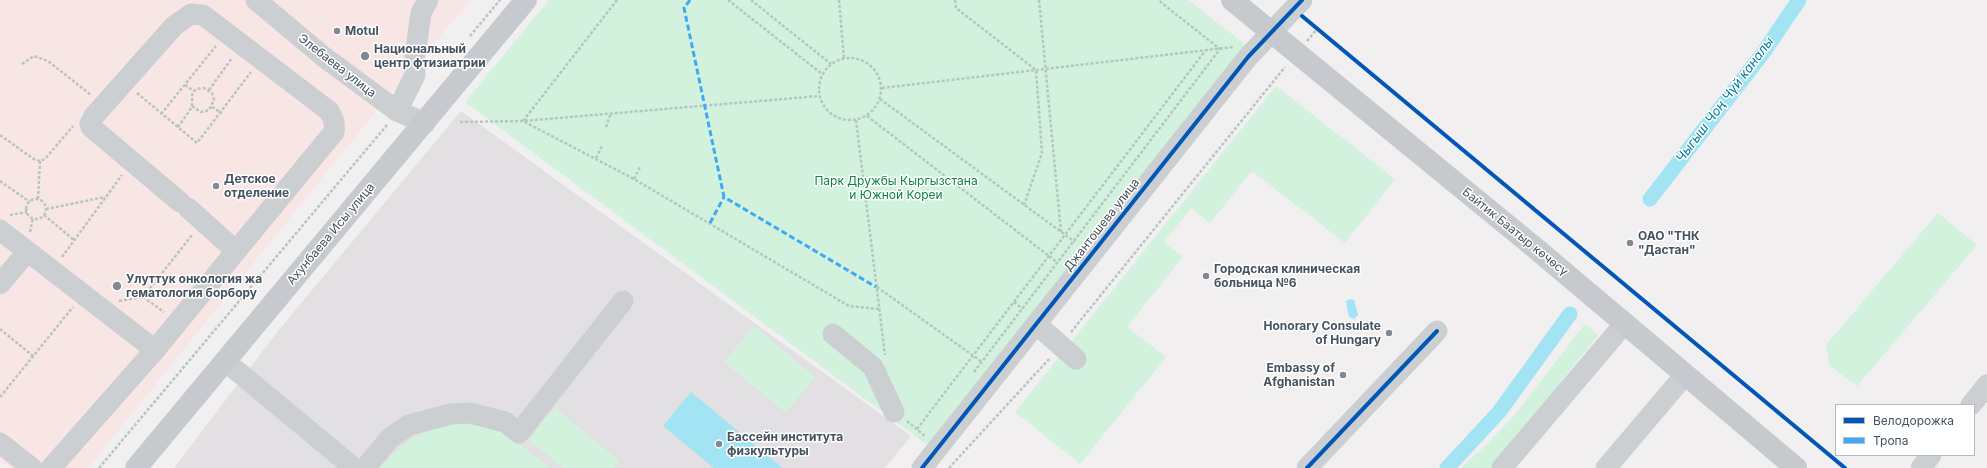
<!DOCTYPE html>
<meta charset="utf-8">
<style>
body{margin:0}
#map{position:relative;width:1987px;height:468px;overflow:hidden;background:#f1eff0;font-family:Inter,sans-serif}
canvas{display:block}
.legend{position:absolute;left:1835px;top:404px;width:140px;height:52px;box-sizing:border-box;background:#fff;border:1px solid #b5babf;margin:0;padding:5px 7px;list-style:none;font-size:12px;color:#45525f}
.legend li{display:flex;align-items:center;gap:8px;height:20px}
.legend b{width:20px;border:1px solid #b5babf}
</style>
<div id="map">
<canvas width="1987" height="468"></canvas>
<ul class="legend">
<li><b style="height:5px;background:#0057b8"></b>Велодорожка</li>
<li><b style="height:5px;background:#3fa9f5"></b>Тропа</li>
</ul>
</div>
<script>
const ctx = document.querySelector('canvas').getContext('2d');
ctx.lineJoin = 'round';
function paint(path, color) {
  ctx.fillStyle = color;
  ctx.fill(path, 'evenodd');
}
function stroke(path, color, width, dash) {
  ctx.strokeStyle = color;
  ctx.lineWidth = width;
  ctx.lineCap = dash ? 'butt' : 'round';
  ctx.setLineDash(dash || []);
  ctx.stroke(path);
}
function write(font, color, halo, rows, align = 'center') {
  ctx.font = font + ' Inter,sans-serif';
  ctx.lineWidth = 3;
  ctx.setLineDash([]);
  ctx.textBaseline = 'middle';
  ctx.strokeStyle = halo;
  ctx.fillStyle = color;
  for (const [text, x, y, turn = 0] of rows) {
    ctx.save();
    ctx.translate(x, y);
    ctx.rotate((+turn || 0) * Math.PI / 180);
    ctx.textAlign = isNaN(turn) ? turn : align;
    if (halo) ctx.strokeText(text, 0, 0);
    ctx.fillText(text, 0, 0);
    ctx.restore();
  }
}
paint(new Path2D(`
 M461 111 911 436 885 468H174L278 331Z`), '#e2e0e2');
paint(new Path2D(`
 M0 0H471L376 111 88 468H10L0 461Z`), '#f8e6e5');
paint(new Path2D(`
 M549 0H1188L1246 45 930 447 465 102Z
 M1276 86 1395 179 1345 243 1252 171 1210 223 1191 208 1164 242 1183 257 1127 327 1166 357 1080 464 1015 412Z
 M1938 213 1977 245 1857 386 1830 366 1826 345Z
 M1585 324 1598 335 1493 468H1461L1485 446 1513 417Z
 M754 326 815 377 786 413 724 362Z
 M555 408 620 461 614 468H563L529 440Z
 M472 418 499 428 550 468H381C406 435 433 426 472 418Z`), '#d2f2de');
paint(new Path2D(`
 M1350 299 1354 300 1358 315 1354 319 1349 317 1346 301Z
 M691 392 774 461 782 468H714L663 426Z`), '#a2e3f4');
stroke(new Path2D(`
 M1650 199 1763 53 1799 0
 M1447 468 1499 412 1570 314`), '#a2e3f4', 15);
stroke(new Path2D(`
 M617 0 523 121 634 179 849 306 879 309
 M728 0 822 74
 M751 0 831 64
 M839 0 844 58
 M955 0 956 8 1036 70 1042 153 1024 205
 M1039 0 1061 232
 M470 36 500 0
 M1307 41 1317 29
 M819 89a31 31 0 1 1 62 0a31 31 0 1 1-62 0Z
 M22 64 34 56 48 61 91 95
 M185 85 194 91
 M882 88 1233 47
 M209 90 232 58
 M137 93 197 143 251 72
 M880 99 1075 242
 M212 107 222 113
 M161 114 216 46
 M867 116 1058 263
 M856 120 885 355
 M460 122 523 121 819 96
 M178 127C182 121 187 115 191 108 195 99 186 89 204 88L212 93 214 100 209 110 201 112 192 106
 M606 127 611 113
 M0 135 35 160 40 161 45 159 73 126
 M596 158 602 146
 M634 179 640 167
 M0 181 30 202
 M38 199 40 161
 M26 209a10 10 0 1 1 20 0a10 10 0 1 1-20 0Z
 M46 209 105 197
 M10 215 27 212
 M44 215 74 240
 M30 232 33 218
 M62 257 122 175
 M877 287 982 362
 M143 297 164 312
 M119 301 143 297 193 234
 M1014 302 1023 309
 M0 329 33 356
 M1071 332 1285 67
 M974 372 1220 49 1158 0
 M0 397 73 307
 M907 421 926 437
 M917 429 1205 51
 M99 468 387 125
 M949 468 1050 358`), '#b7c5c1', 2.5, [3, 2]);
stroke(new Path2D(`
 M256 0 324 57 397 111 425 123
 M397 111 415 75V56L421 13 428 0
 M180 202 91 127 90 124 94 116 174 26 191 14 203 15 329 111C334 119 335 123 334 132L236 251 188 208
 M0 230 155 350
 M0 284 27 252
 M1036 324 1076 359
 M833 334 873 367 894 412
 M225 361 354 468
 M1971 405 1987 385
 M0 443 32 468
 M51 468 155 350 236 251
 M365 468 390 438 409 425 451 414 470 413 505 422 519 433 623 301
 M922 468 1248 57 1302 0
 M1307 468 1437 331
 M1502 468 1625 323
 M1606 468 1685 375
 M1921 468 1931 455`), '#cccfd1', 21);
stroke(new Path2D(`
 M1232 0 1534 247 1796 468
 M136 468 526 0`), '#c6cacf', 22);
stroke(new Path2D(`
 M690 0 684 8 724 197 876 287
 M710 223 724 197`), '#3fa9f5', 3, [6, 3]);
stroke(new Path2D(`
 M1302 16 1845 468
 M922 468 1248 57 1302 0
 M1307 468 1437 331`), '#0057b8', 4);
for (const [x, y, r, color] of [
 [337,31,4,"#818992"],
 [365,56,5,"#818992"],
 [216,186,4,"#818992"],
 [1630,243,4,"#818992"],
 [1206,276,4,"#818992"],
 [117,286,5,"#818992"],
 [1389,333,4,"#818992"],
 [1343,375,4,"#818992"],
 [719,444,4,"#818992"]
]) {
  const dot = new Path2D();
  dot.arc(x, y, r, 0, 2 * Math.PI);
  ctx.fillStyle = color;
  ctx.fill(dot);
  stroke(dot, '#fff', 1.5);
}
write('bold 12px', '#45525f', '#fff', [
 ["Motul",345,31],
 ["Национальный",374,49],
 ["центр фтизиатрии",374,63],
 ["Детское",224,179],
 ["отделение",224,193],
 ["ОАО \"ТНК",1638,236],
 ["\"Дастан\"",1638,250],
 ["Городская клиническая",1214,269],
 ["больница №6",1214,283],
 ["Улуттук онкология жа",126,279],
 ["гематология борбору",126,293],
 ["Honorary Consulate",1381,326,"right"],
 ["of Hungary",1381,340,"right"],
 ["Embassy of",1335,368,"right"],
 ["Afghanistan",1335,382,"right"],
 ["Бассейн института",727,437],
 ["физкультуры",727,451]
], 'left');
write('12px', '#45525f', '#fff', [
 ["Элебаева улица",337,66,38],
 ["Джантошева улица",1102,225,-52],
 ["Байтик Баатыр көчөсү",1515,232,39],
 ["Ахунбаева Исы улица",331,234,-50]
]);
write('12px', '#0c8347', '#fff', [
 ["Парк Дружбы Кыргызстана",896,181],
 ["и Южной Кореи",896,195]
]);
write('italic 13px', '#037d9d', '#fff', [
 ["Чыгыш Чоң Чүй каналы",1725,100,-53]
]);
</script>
